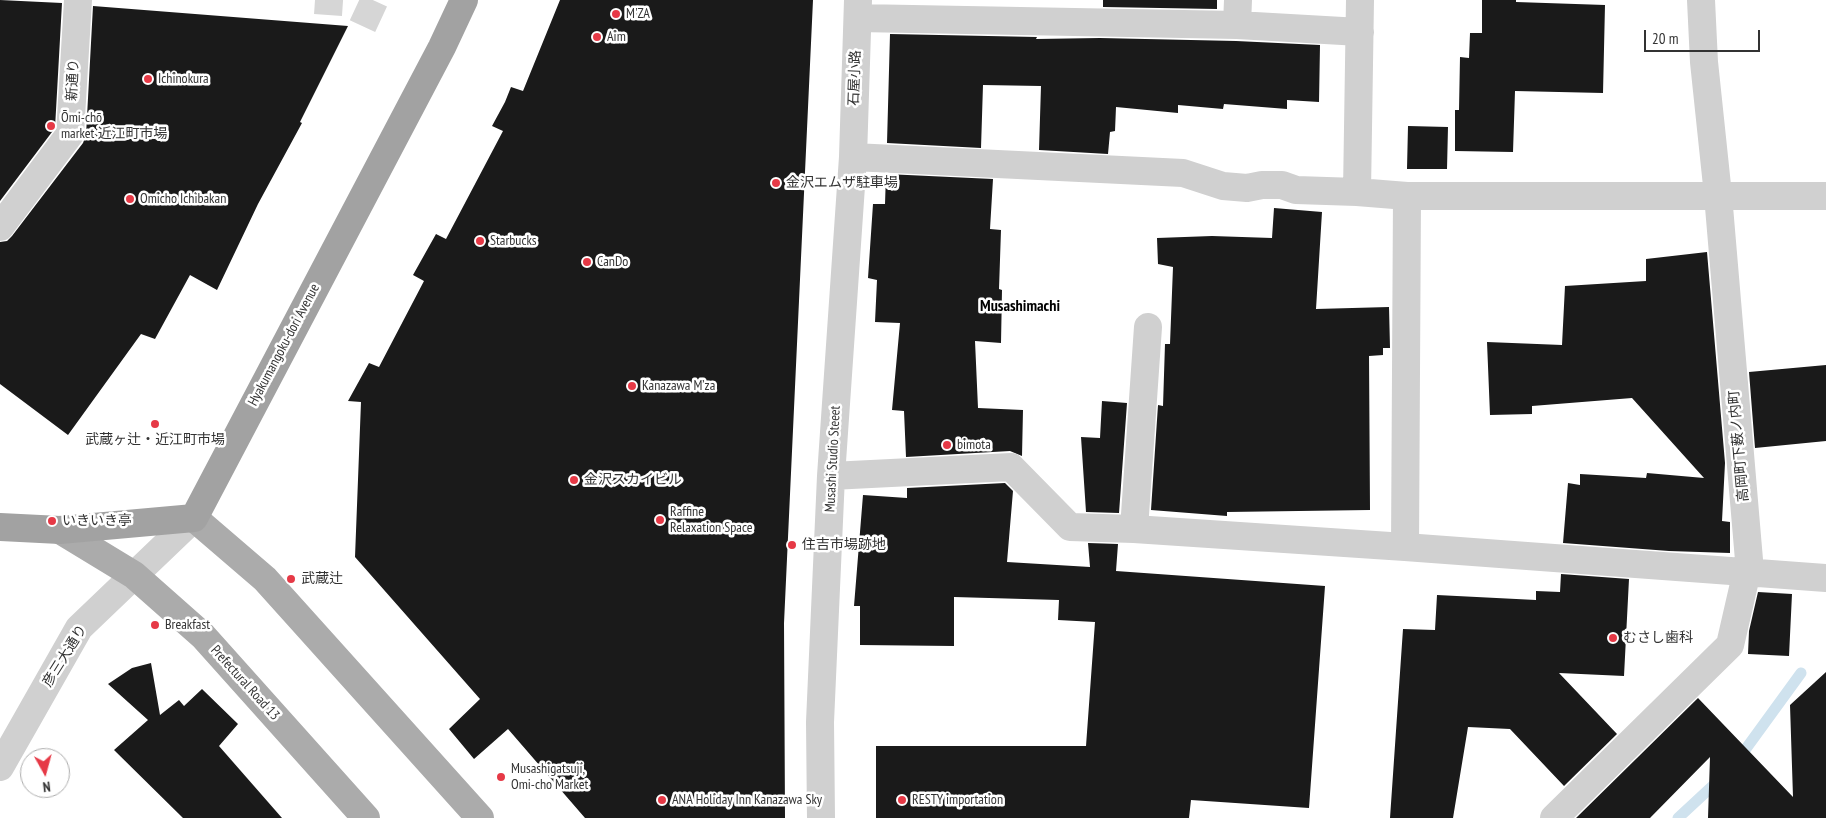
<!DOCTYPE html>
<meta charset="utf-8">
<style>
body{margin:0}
#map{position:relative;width:1826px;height:818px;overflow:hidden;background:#fff;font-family:"PT Sans Narrow",sans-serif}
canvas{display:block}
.north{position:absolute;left:20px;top:748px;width:50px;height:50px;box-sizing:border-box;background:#fff;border:1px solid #adadad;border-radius:50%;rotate:173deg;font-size:14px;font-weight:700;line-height:20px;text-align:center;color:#333}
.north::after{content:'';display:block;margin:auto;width:18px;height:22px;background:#e63946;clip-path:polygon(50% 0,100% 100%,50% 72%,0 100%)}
.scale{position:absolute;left:1644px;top:30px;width:116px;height:22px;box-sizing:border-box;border:2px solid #333;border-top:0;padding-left:6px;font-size:15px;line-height:18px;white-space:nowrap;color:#333;-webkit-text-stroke:4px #fff;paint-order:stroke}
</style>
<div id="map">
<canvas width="1826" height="818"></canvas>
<div class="north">N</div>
<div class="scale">20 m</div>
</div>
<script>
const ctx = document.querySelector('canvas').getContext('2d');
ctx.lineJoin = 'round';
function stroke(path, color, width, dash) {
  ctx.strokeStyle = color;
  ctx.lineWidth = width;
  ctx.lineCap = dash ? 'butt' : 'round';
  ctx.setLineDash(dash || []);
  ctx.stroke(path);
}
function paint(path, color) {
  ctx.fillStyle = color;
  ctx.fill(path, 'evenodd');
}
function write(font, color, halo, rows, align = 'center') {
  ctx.font = font + ' "PT Sans Narrow","Noto Sans JP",sans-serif';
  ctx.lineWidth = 5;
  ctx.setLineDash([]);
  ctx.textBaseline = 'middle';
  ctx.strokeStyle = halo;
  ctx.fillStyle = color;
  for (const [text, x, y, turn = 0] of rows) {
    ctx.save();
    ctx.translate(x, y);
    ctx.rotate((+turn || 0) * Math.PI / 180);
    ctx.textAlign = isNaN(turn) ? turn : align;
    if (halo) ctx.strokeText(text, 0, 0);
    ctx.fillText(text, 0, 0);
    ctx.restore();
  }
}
stroke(new Path2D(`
 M1737 761 1801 673
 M1678 818 1719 780`), '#cfe2ee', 11);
paint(new Path2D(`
 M0 0 62 3 55 128 0 201Z
 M560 0H813L784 623 785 818H585L508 729 474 759 449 729 480 699 355 557 361 402 348 401 369 363 379 367 424 281 413 275 436 234 446 239 503 131 492 126 505 102 511 87 523 91Z
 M1103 0H1217V9L1103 7Z
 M1482 0H1516V2L1605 5 1603 93 1515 91 1513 152 1455 151V110H1459L1460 57 1469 58 1470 33H1482Z
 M93 6 348 26 300 122 302 123 258 204 217 290 190 275 155 339 141 334 68 435 0 384V242L7 241 12 236 83 143 86 135Z
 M890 34 1037 37 1036 39 1100 38 1236 41 1320 45 1319 102 1287 100V109L1224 104 1223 109 1178 105V113L1116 107 1115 131 1110 132 1108 154 1039 150 1041 86 983 85 981 148 887 143Z
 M1408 126 1448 127 1447 169H1407Z
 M886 174 993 179 990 229 1001 230 999 289 1002 290 1001 343 975 341 978 408 1023 410 1022 456 1010 451 906 457 904 411 892 410 900 323 875 322 877 280 868 278 873 204H885Z
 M1274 208 1322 212 1316 309 1389 307 1390 348H1383V355L1369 356 1370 510 1227 512V516L1151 510 1158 405 1163 406 1165 344H1170L1173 267 1158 264 1157 238 1212 236 1272 238Z
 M1707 252 1725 463 1722 521 1730 522V553L1669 551 1563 543 1568 483 1580 485V474L1646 478 1647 473 1704 478 1632 398 1532 406V414L1490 415 1487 342 1562 345 1565 286 1646 281V259Z
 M1826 365V441L1755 448 1749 372Z
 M1102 401 1127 403 1119 513 1086 512 1081 437 1100 438Z
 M1005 483 1013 491 1007 562 1090 567 1088 543 1118 544 1116 571 1325 586 1309 808 1191 800 1189 818H876V746H1086L1095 622 1058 620 1059 600 954 597V646L860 645V606H854L863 495 907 498V488Z
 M1561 574 1629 579 1624 676 1559 673 1617 734 1564 786 1510 729 1468 727 1453 818H1390L1403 629 1435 630 1437 595 1536 600V591L1560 592Z
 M1758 592 1792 594 1789 656 1748 654 1749 631Z
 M151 663 160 715 179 700 184 706 202 689 238 724 219 746 282 818H183L114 750 148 720 108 684 132 668Z
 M1826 672V818H1708L1710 757 1650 818H1576L1698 698 1793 797 1790 705Z`), '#1a1a1a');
stroke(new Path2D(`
 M315 0 344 2 389 23`), '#d6d6d6', 28, [28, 14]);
stroke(new Path2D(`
 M0 227 70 134 78 0`), '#d0d0d0', 28);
stroke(new Path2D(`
 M858 18 1237 25 1360 32
 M1237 25 1238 0
 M853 157 1183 173 1223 186 1247 188 1262 185H1282L1296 190 1357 192 1360 0
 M1357 192 1407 196H1826
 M831 476 1011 467 1070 527 1134 529 1405 547 1826 578
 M1134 529 1148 327
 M1405 547 1407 196
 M821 818 820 722 831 476 853 157 858 0
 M1554 818 1730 645 1747 571 1749 560 1718 195 1704 62 1701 0`), '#d0d0d0', 28);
stroke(new Path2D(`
 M0 767 79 628 194 518`), '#d0d0d0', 28);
stroke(new Path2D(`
 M194 518 265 579 480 818
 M60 530 134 575 203 636 366 818`), '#ababab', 28);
stroke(new Path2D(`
 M0 527 60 530 194 518 442 47 464 0`), '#a2a2a2', 28);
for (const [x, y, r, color] of [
 [616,14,5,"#e63946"],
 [597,37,5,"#e63946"],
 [148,79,5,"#e63946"],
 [51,126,5,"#e63946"],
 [776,183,5,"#e63946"],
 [130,199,5,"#e63946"],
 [480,241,5,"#e63946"],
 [587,262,5,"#e63946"],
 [632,386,5,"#e63946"],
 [155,424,5,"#e63946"],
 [947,445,5,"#e63946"],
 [574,480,5,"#e63946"],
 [660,520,5,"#e63946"],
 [52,521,5,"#e63946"],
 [792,545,5,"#e63946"],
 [291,579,5,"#e63946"],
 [155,625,5,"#e63946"],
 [1613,638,5,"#e63946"],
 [501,777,5,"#e63946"],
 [662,800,5,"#e63946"],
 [902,800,5,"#e63946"]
]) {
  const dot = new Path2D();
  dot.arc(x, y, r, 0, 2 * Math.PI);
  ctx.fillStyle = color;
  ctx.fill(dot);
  stroke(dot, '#fff', 2);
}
write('14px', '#333', '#fff', [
 ["M'ZA",626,14],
 ["Aim",607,37],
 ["Ichinokura",158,79],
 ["Ōmi-chō",61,118],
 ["market 近江町市場",61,134],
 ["金沢エムザ駐車場",786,183],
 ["Omicho Ichibakan",140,199],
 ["Starbucks",490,241],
 ["CanDo",597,262],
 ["Kanazawa M’za",642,386],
 ["武蔵ヶ辻・近江町市場",155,440,"center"],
 ["bimota",957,445],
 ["金沢スカイビル",584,480],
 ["Raffine",670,512],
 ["Relaxation Space",670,528],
 ["いきいき亭",62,521],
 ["住吉市場跡地",802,545],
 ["武蔵辻",301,579],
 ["Breakfast",165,625],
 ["むさし歯科",1623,638],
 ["Musashigatsuji,",511,769],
 ["Omi-cho Market",511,785],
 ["ANA Holiday Inn Kanazawa Sky",672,800],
 ["RESTY importation",912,800]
], 'left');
write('14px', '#333', '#fff', [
 ["石屋小路",855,78,-88],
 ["新通り",73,80,-87],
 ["Hyakumangoku-dori Avenue",284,345,-62],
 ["高岡町下薮ノ内町",1739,446,-95],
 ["Musashi Studio Steeet",833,459,-87],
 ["彦三大通り",65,656,-58],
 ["Prefectural Road 13",245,683,48]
]);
write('bold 16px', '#000', '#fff', [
 ["Musashimachi",1020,306]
]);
</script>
